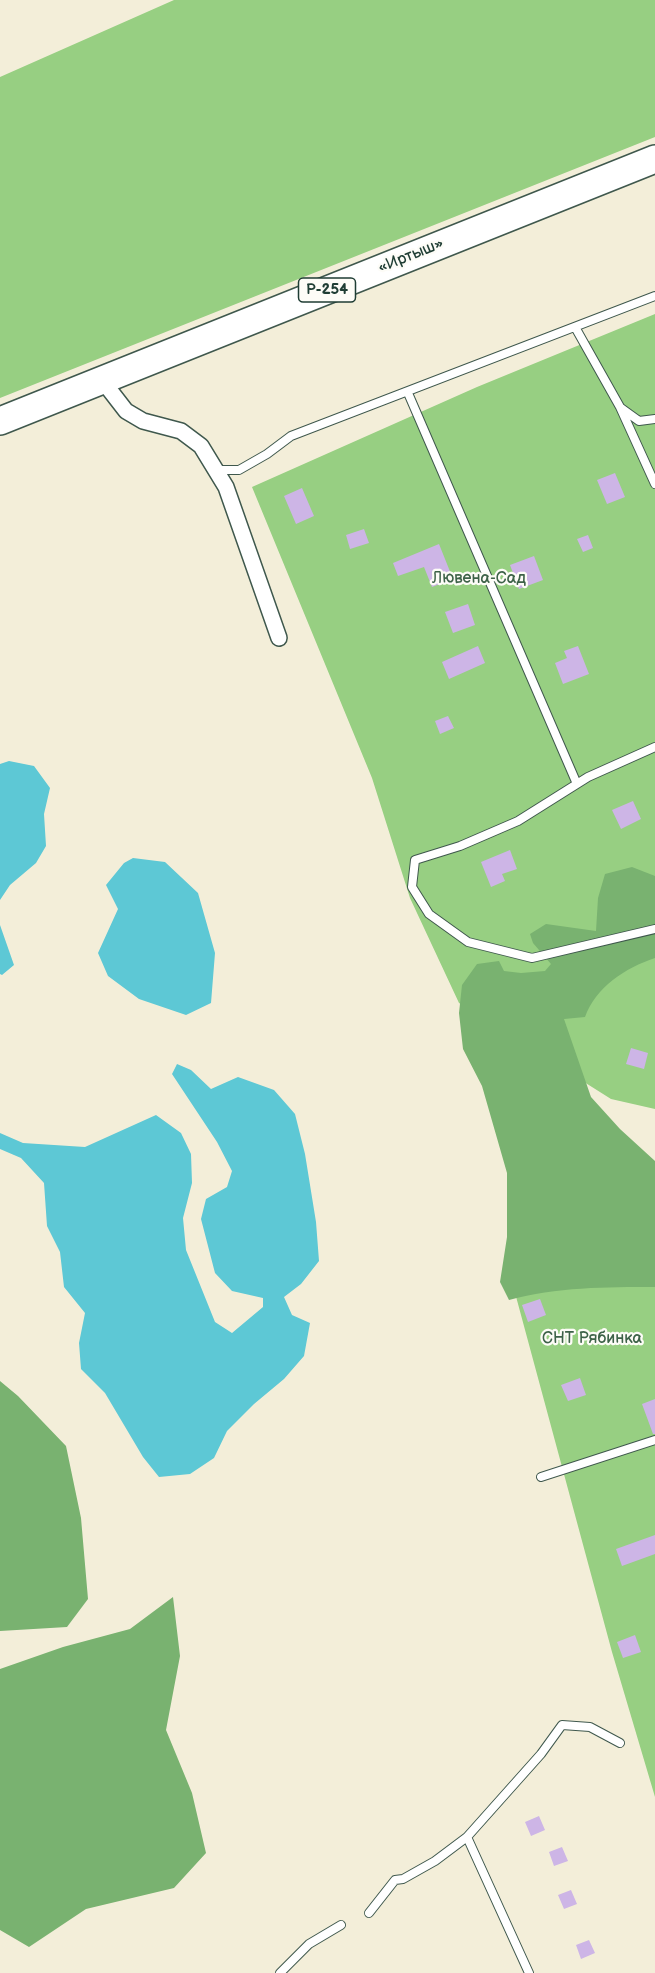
<!DOCTYPE html>
<meta charset="utf-8">
<style>
body{margin:0}
canvas{display:block;background:#f3eed9}
</style>
<canvas width="655" height="1973"></canvas>
<script>
const ctx = document.querySelector('canvas').getContext('2d');
ctx.lineJoin = 'round';
function paint(path, color) {
  ctx.fillStyle = color;
  ctx.fill(path, 'evenodd');
}
function stroke(path, color, width, dash) {
  ctx.strokeStyle = color;
  ctx.lineWidth = width;
  ctx.lineCap = dash ? 'butt' : 'round';
  ctx.setLineDash(dash || []);
  ctx.stroke(path);
}
function write(font, color, halo, rows, align = 'center') {
  ctx.font = font + ' "Balsamiq Sans",sans-serif';
  ctx.lineWidth = 4.5;
  ctx.setLineDash([]);
  ctx.textBaseline = 'middle';
  ctx.strokeStyle = halo;
  ctx.fillStyle = color;
  for (const [text, x, y, turn = 0] of rows) {
    ctx.save();
    ctx.translate(x, y);
    ctx.rotate((+turn || 0) * Math.PI / 180);
    ctx.textAlign = isNaN(turn) ? turn : align;
    if (halo) ctx.strokeText(text, 0, 0);
    ctx.fillText(text, 0, 0);
    ctx.restore();
  }
}
paint(new Path2D(`
 M174 0H655V137L0 398V77Z
 M655 314V1109L611 1099 459 1003 410 898 372 778 252 487 477 387Z
 M655 1275V1797L612 1652 511 1278Z`), '#97cf82');
paint(new Path2D(`
 M632 867 655 876V958C625 968 596 987 585 1017L564 1019 591 1097 620 1129 655 1161V1287C606 1287 556 1287 509 1300L500 1282 507 1237V1173L482 1086 463 1049 459 1013 462 985 477 964 499 961 504 971 521 973 545 971 551 964 533 943 530 934 546 924 596 931 598 898 605 874Z
 M0 1381 18 1396 66 1446 81 1518 88 1599 67 1627 0 1631Z
 M173 1597 180 1656 166 1730 192 1793 206 1853 174 1888 86 1909 29 1947 0 1930V1669L63 1647 130 1629Z`), '#79b270');
paint(new Path2D(`
 M9 761 34 766 50 788 44 814 46 846 36 863 10 885 0 900V764Z
 M133 858 165 862 198 893 215 953 211 1003 186 1015 139 999 108 976 98 953 118 909 106 885 124 863Z
 M0 925 14 965 2 975 0 974Z
 M177 1064 191 1070 211 1089 238 1077 274 1090 295 1114 305 1154 316 1222 319 1261 301 1284 284 1297 292 1315 310 1323 304 1356 284 1379 254 1404 227 1431 214 1458 190 1474 159 1477 143 1457 105 1393 81 1369 79 1343 85 1313 64 1287 60 1252 47 1226 44 1183 21 1158 0 1149V1133L23 1143 85 1147 156 1115 181 1133 191 1154 192 1183 183 1218 186 1250 215 1322 232 1333 263 1307V1298L232 1291 215 1273 201 1219 206 1199 227 1187 232 1171 217 1142 172 1074Z`), '#5dc8d5');
paint(new Path2D(`
 M615 473 625 497 607 504 597 480Z
 M302 488 314 516 296 524 284 496Z
 M364 529 369 543 350 549 346 535Z
 M588 535 593 548 583 552 577 539Z
 M439 544 453 579 432 587 424 567 398 576 393 563Z
 M534 556 543 580 519 589 510 565Z
 M468 604 475 625 453 633 445 612Z
 M478 646 485 663 449 679 442 662Z
 M578 646 589 674 563 684 555 663 567 658 564 651Z
 M448 716 454 728 440 734 435 721Z
 M633 801 641 819 621 829 612 810Z
 M510 850 517 869 502 874 505 881 491 887 481 862Z
 M631 1048 648 1053 644 1069 626 1064Z
 M540 1299 546 1315 528 1322 522 1305Z
 M580 1378 586 1395 568 1401 561 1385Z
 M655 1399V1434H653L642 1404Z
 M655 1535V1554L622 1566 616 1549Z
 M635 1635 641 1652 623 1658 617 1642Z
 M539 1816 545 1830 531 1836 525 1822Z
 M562 1847 568 1861 554 1866 549 1852Z
 M571 1890 577 1904 564 1909 558 1895Z
 M589 1940 595 1953 581 1959 576 1945Z`), '#cdb5e6');
const lane = new Path2D(`
 M575 327 620 407 655 484
 M408 393 577 784
 M621 408 639 421 655 419
 M217 470H239L267 454 291 436 655 296
 M655 747 588 777 518 821 460 846 415 860 412 887 429 914 468 942 532 958 655 929
 M541 1477 655 1440
 M369 1913 395 1880 403 1879 435 1861 467 1837
 M280 1973 309 1944 341 1925
 M529 1973 467 1837 541 1754 562 1725 590 1727 620 1743`);
const street = new Path2D(`
 M102 380 126 411 143 421 181 431 201 446 226 487 279 638`);
const highway = new Path2D(`
 M0 421 655 159`);
stroke(lane, '#3f584d', 10);
stroke(street, '#3f584d', 18);
stroke(highway, '#3f584d', 30);
stroke(lane, '#fff', 8);
stroke(street, '#fff', 15);
stroke(highway, '#fff', 27);
for (const [x, y, w] of [
 [327,290,57]
]) {
  const box = new Path2D();
  box.roundRect(x - w / 2, y - 12, w, 24, 4.5);
  ctx.fillStyle = '#fdfcf7';
  ctx.fill(box);
  stroke(box, '#1f3d34', 1.5);
}
write('bold 15px', '#1f3d34', null, [
 ["Р-254",327,290]
]);
write('16px', '#1f3d34', '#fdfcf7', [
 ["«Иртыш»",411,256,-22]
]);
write('16px', '#3d6248', '#fdfcf7', [
 ["Лювена-Сад",479,579],
 ["СНТ Рябинка",592,1339]
]);
</script>
